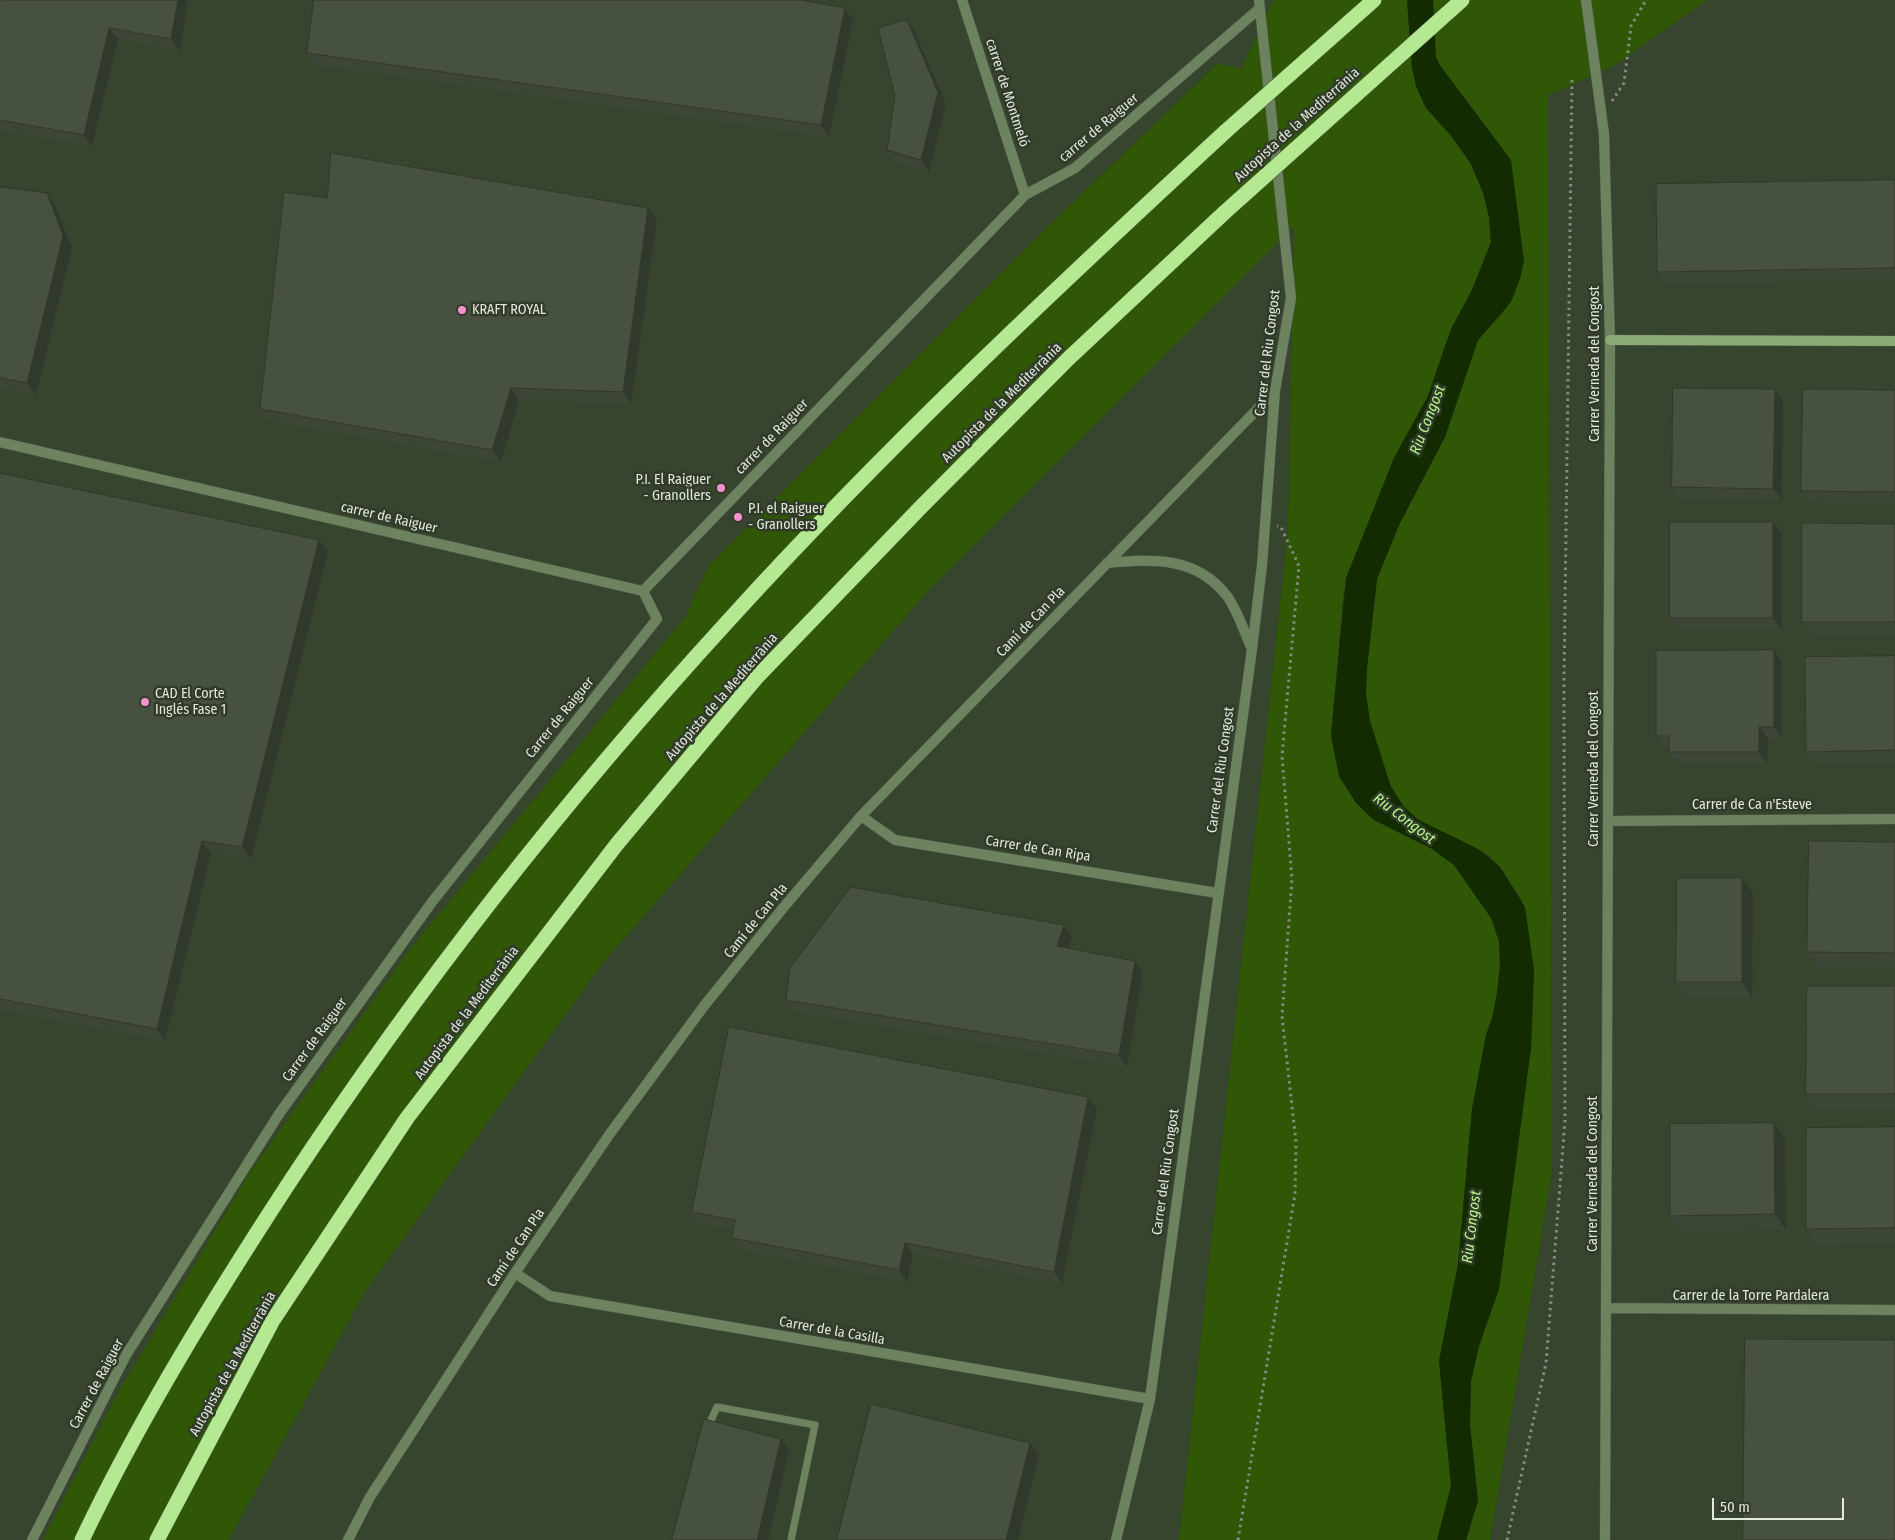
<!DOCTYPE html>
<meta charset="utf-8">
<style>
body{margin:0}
#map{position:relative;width:1895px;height:1540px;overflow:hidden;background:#313b2a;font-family:"Fira Sans Condensed",sans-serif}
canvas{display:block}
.scale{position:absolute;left:1712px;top:1498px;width:132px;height:22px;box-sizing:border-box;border:2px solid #e1e8dd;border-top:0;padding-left:6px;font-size:15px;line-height:18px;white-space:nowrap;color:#e1e8dd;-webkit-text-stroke:4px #313b2a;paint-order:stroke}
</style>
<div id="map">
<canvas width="1895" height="1540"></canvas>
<div class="scale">50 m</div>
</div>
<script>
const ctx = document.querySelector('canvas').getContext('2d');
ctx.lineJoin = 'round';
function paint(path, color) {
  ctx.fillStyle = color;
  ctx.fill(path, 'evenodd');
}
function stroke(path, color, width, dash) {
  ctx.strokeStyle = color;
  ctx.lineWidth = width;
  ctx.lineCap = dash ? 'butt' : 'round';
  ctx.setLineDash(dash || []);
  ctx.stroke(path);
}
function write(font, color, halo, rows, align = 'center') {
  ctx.font = font + ' "Fira Sans Condensed",sans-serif';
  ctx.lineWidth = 5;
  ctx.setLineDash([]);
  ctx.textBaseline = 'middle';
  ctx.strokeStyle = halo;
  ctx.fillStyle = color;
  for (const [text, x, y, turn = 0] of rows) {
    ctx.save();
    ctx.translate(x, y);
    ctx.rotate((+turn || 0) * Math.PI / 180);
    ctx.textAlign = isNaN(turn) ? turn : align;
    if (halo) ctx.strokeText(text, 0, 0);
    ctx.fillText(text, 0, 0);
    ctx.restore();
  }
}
paint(new Path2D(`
 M0 0H1273L1241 69 1217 63 1043 231 708 566 686 616 410 949 250 1172 116 1396 43 1540H0Z
 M1707 0H1895V1540H1490L1552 1173 1548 95 1612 67Z
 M1294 225 1288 529 1179 1540H229L364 1293 603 963 929 590Z`), '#37452f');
paint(new Path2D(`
 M1273 0H1407L1412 68 1416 86 1426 108 1452 137 1471 164 1483 193 1489 217 1491 242 1472 290 1451 329 1428 396 1394 458 1350 569 1343 596 1331 735 1339 776 1356 803 1374 820 1432 849 1454 865 1491 918 1499 941 1500 966 1497 993 1492 1018 1486 1035 1472 1109 1458 1264 1439 1361 1451 1486 1437 1540H1179L1288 529 1294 226 929 590 603 963 364 1293 229 1540H43L116 1396 250 1172 410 949 686 616 708 566 1043 231 1218 63 1241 69Z
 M1433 0H1707L1612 67 1548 95 1552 1173 1490 1540H1466L1478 1501 1470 1425 1471 1381 1479 1346 1499 1289 1531 1048 1534 979 1521 899 1500 867 1488 855 1465 842 1425 825 1404 807 1387 779 1370 721 1366 694 1367 668 1377 579 1399 525 1445 437 1478 340 1501 315 1515 294 1511 160 1439 64 1436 57Z`), '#2f5706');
paint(new Path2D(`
 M1407 0H1433L1436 57 1439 64 1511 160 1524 261 1520 279 1511 302 1478 340 1445 437 1399 525 1377 579 1367 668 1366 694 1370 721 1391 787 1404 807 1417 819 1480 850 1500 867 1525 907 1534 970 1531 1048 1499 1289 1479 1346 1471 1381 1470 1425 1478 1501 1466 1540H1437L1451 1486 1439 1361 1458 1264 1472 1109 1486 1035 1492 1018 1497 993 1500 966 1499 941 1491 918 1454 865 1432 849 1374 820 1356 803 1339 776 1331 735 1346 578 1394 458 1428 396 1451 329 1472 290 1491 242 1489 217 1483 193 1471 164 1452 137 1426 108 1416 86 1412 68Z`), '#132b00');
const lane = new Path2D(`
 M707 1429 717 1407 815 1425 791 1540`);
const street = new Path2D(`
 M962 0 1025 195
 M1586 0 1604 134 1610 340 1605 1540
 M0 442 643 591 1025 195 1075 168 1260 8
 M1107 563C1153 559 1196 556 1227 596 1238 611 1244 632 1252 649
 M861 816 895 840 1217 893
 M1608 821 1895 819
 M515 1273 550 1296 1150 1399
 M1606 1308 1895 1310
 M32 1540 126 1355 279 1114 432 902 657 619 643 591
 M348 1540 370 1497 515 1273 609 1135 704 1006 783 908 861 816 1275 391
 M1116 1540 1150 1399 1252 649 1262 565 1275 391 1291 298 1259 0`);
const secondary = new Path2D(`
 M1610 340 1895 341`);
const highway = new Path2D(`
 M82 1540C141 1416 214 1298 289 1183 420 984 568 796 729 620 885 448 1055 289 1226 131
 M157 1540 273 1320 407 1118 617 844 757 677 921 507 1068 359 1225 212`);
stroke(lane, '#4d5747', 8);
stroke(street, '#4d5747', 11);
stroke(secondary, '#4d5747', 11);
stroke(highway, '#4d5747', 16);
stroke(new Path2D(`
 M1612 101 1624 83 1631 26 1646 0
 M1238 1540 1295 1194 1296 1142 1282 1016 1292 879 1282 756 1299 566 1281 527 1277 526
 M1507 1540 1546 1363 1565 1121 1564 681 1572 78`), '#838c7e', 3, [2.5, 4]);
stroke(lane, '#6d825f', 7);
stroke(street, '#6d825f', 10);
stroke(secondary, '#8aab74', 10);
stroke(highway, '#b4e891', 15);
const highwayBridge = new Path2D(`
 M1226 131 1374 0
 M1225 212 1462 0`);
stroke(highwayBridge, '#4d5747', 16, []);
stroke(highwayBridge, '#b4e891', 15);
paint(new Path2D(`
 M0 0H188L180 51 118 39 92 146 0 131Z
 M845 8 853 20 829 137 315 65 307 53Z
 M907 20 915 32 946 104 929 172 895 162 887 150Z
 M1895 180V280L1665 284 1657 272Z
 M0 187 55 205 72 248 36 395 0 388Z
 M327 198 657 220 631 404 519 400 501 462 268 421 260 409Z
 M1895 390V504L1809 502 1801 491Z
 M1783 401 1782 500 1680 499 1672 487Z
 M0 473 328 551 251 859 211 853 165 1041 0 1010Z
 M1895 524V634H1810L1802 622Z
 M1782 534V630H1679L1670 618Z
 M1774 650 1782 662V738H1768L1767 764H1677L1669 752V747H1664L1656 736Z
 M1895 656V762L1815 763 1806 752Z
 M1895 842V968H1818L1807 952Z
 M1742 878 1753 893 1752 998H1687L1676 982Z
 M1064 925 1072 937 1069 948 1135 961 1143 972 1127 1067 794 1012 786 1000Z
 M1895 986V1109H1817L1806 1094Z
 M1088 1097 1097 1109 1062 1284 913 1254 907 1282 740 1250 732 1238 733 1230 701 1224 692 1212Z
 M1895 1127V1244L1817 1245 1806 1229Z
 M1785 1139 1786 1230 1681 1231 1670 1216Z`), '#3c4636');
paint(new Path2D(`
 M178 0H188L180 51 171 39Z
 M845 8 853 20 829 137 821 125Z
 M907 20 915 32 946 104 929 172 921 160Z
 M109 28 118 39 92 146 84 135Z
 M47 193 55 205 72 248 36 395 27 383Z
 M648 208 657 220 631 404 623 392Z
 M511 388 519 400 501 462 492 450Z
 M1775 389 1783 401 1782 500 1773 489Z
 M1773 522 1782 534V630L1773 618Z
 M319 540 328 551 251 859 242 847Z
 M1774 650 1782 662V738L1774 727Z
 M1759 727 1768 738 1767 764 1759 752Z
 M202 841 211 853 165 1041 157 1029Z
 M1742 878 1753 893 1752 998 1742 982Z
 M1064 925 1072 937 1065 958 1057 946Z
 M1135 961 1143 972 1127 1067 1119 1055Z
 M1088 1097 1097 1109 1062 1284 1054 1272Z
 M1774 1123 1785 1139 1786 1230 1775 1214Z
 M905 1243 913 1254 907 1282 899 1270Z
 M781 1439 789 1451 768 1540H757Z
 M1030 1443 1039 1454 1018 1540H1006Z`), '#31392c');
const building = new Path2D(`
 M0 0H178L171 39 109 28 84 135 0 120Z
 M314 0H801L845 8 821 125 307 53Z
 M907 20 938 92 921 160 887 150 895 96 878 28Z
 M331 153 648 208 623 392 511 388 492 450 260 409 284 192 327 198Z
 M1895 180V268L1657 272 1656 184Z
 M0 187 47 193 63 236 27 383 0 378Z
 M1673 388 1775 389 1773 489 1672 487Z
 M1803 389 1895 390V492L1801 491Z
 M0 473 319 540 242 847 202 841 157 1029 0 999Z
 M1670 522H1773V618H1670Z
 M1802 523 1895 524V622H1802Z
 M1774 650V727H1759V752H1669V736H1656V651Z
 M1895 656V750L1806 752 1805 657Z
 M1809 841 1895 842V953L1807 952Z
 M1677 878H1742V982H1676Z
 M851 887 1064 925 1057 946 1135 961 1119 1055 786 1000 790 968Z
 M1807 986H1895V1094H1806Z
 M729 1027 1088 1097 1054 1272 905 1243 899 1270 732 1238 735 1220 692 1212Z
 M1774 1123 1775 1214 1670 1216V1124Z
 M1895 1127V1228L1806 1229V1128Z
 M1745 1339 1895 1340V1540H1743Z
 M871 1404 1030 1443 1006 1540H837Z
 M704 1419 781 1439 757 1540H672Z`);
paint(building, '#46513f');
stroke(building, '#31392c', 1);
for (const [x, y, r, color] of [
 [462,310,5,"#f790ce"],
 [721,488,5,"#f790ce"],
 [738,517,5,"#f790ce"],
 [145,702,5,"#f790ce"]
]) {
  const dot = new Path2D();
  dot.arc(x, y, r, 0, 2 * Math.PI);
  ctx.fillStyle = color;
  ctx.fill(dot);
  stroke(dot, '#313b2a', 2);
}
write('14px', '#e1e8dd', '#313b2a', [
 ["carrer de Montmeló",1007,93,72],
 ["Autopista de la Mediterrània",1297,125,-42],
 ["carrer de Raiguer",1099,128,-40],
 ["Carrer del Riu Congost",1268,353,-83],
 ["Carrer Verneda del Congost",1595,364,-90],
 ["Autopista de la Mediterrània",1002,403,-45],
 ["carrer de Raiguer",772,437,-46],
 ["carrer de Raiguer",389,518,13],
 ["Camí de Can Pla",1031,622,-46],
 ["Autopista de la Mediterrània",722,697,-49],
 ["Carrer de Raiguer",560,718,-51],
 ["Carrer Verneda del Congost",1594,769,-90],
 ["Carrer del Riu Congost",1221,770,-82],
 ["Carrer de Ca n'Esteve",1752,805],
 ["Carrer de Can Ripa",1038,849,9],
 ["Camí de Can Pla",756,921,-51],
 ["Autopista de la Mediterrània",467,1013,-53],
 ["Carrer de Raiguer",315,1040,-54],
 ["Carrer del Riu Congost",1166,1172,-82],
 ["Carrer Verneda del Congost",1593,1174,-90],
 ["Camí de Can Pla",516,1248,-56],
 ["Carrer de la Torre Pardalera",1751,1296],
 ["Carrer de la Casilla",832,1331,10],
 ["Autopista de la Mediterrània",233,1364,-61],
 ["Carrer de Raiguer",97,1384,-62]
]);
write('14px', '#e1e8dd', '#313b2a', [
 ["KRAFT ROYAL",472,310],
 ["P.I. El Raiguer",711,480,"right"],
 ["- Granollers",711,496,"right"],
 ["P.I. el Raiguer",748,509],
 ["- Granollers",748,525],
 ["CAD El Corte",155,694],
 ["Inglés Fase 1",155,710]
], 'left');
write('italic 15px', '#b8f98a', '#313b2a', [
 ["Riu Congost",1428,420,-69],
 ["Riu Congost",1404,819,37],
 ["Riu Congost",1472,1227,-83]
]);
</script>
